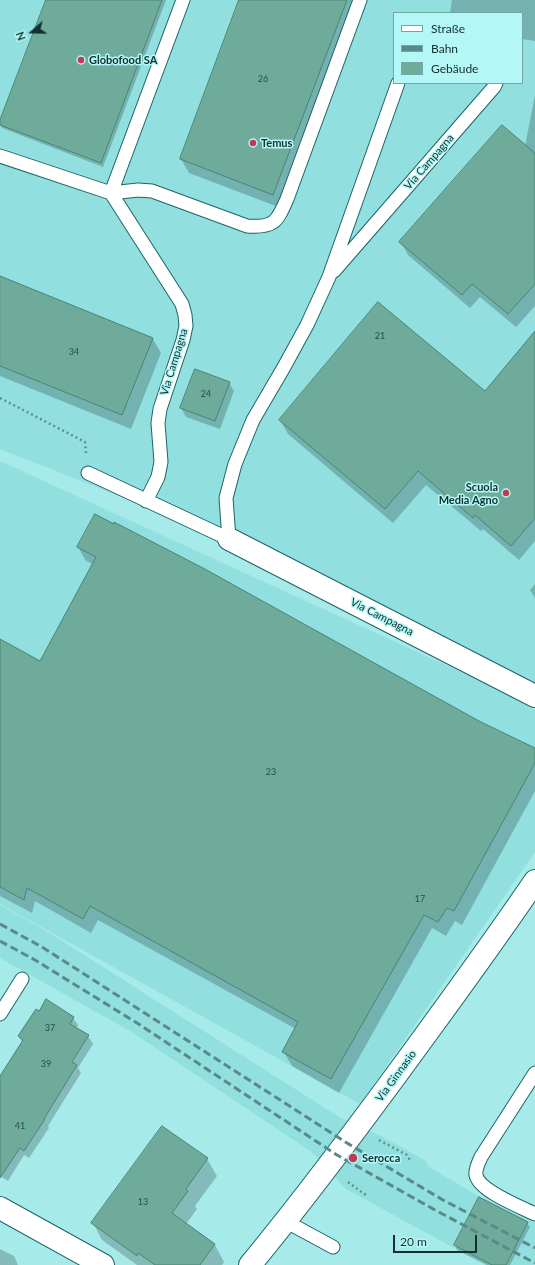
<!DOCTYPE html>
<meta charset="utf-8">
<style>
body{margin:0}
#map{position:relative;width:535px;height:1265px;overflow:hidden;background:#a6eae9;font-family:Lato,sans-serif}
canvas{display:block}
.legend{position:absolute;left:393px;top:12px;width:130px;height:72px;box-sizing:border-box;background:#b3f7f6;border:1px solid #73a7a6;margin:0;padding:5px 7px;list-style:none;font-size:12px;color:#132f2f}
.legend li{display:flex;align-items:center;gap:8px;height:20px}
.legend b{width:20px;border:1px solid #73a7a6}
.north{position:absolute;left:12px;top:12px;width:40px;height:40px;-webkit-text-stroke:3px #b3f7f6;paint-order:stroke;rotate:250deg;font-size:11px;font-weight:700;line-height:16px;text-align:center;color:#132f2f}
.north::after{content:'';display:block;margin:auto;width:14px;height:18px;background:#132f2f;clip-path:polygon(50% 0,100% 100%,50% 72%,0 100%)}
.scale{position:absolute;left:393px;top:1235px;width:84px;height:18px;box-sizing:border-box;border:2px solid #132f2f;border-top:0;padding-left:5px;font-size:12px;line-height:14px;white-space:nowrap;color:#132f2f;-webkit-text-stroke:3px #b3f7f6;paint-order:stroke}
</style>
<div id="map">
<canvas width="535" height="1265"></canvas>
<ul class="legend">
<li><b style="height:5px;background:#fff"></b>Straße</li>
<li><b style="height:5px;background:#598988"></b>Bahn</li>
<li><b style="height:11px;background:#6eab9a"></b>Gebäude</li>
</ul>
<div class="north">N</div>
<div class="scale">20 m</div>
</div>
<script>
const ctx = document.querySelector('canvas').getContext('2d');
ctx.lineJoin = 'round';
function paint(path, color) {
  ctx.fillStyle = color;
  ctx.fill(path, 'evenodd');
}
function stroke(path, color, width, dash) {
  ctx.strokeStyle = color;
  ctx.lineWidth = width;
  ctx.lineCap = dash ? 'butt' : 'round';
  ctx.setLineDash(dash || []);
  ctx.stroke(path);
}
function write(font, color, halo, rows, align = 'center') {
  ctx.font = font + ' Lato,sans-serif';
  ctx.lineWidth = 3;
  ctx.setLineDash([]);
  ctx.textBaseline = 'middle';
  ctx.strokeStyle = halo;
  ctx.fillStyle = color;
  for (const [text, x, y, turn = 0] of rows) {
    ctx.save();
    ctx.translate(x, y);
    ctx.rotate((+turn || 0) * Math.PI / 180);
    ctx.textAlign = isNaN(turn) ? turn : align;
    if (halo) ctx.strokeText(text, 0, 0);
    ctx.fillText(text, 0, 0);
    ctx.restore();
  }
}
paint(new Path2D(`
 M0 0H535V696L229 539 0 449ZM394 13H522V83H394Z
 M0 461 496 688 535 710V852L360 1104 0 904Z
 M0 905 48 932 339 1117 383 1137 426 1161 429 1167 478 1196 535 1223V1265H485L346 1189 313 1153 130 1031 0 958Z`), '#91dfde');
paint(new Path2D(`
 M47 0H166L103 167 2 128 0 124Z
 M240 0H360L281 208 189 173 181 159Z
 M452 0H535V41L522 39V13H450Z
 M535 95V306L516 327 480 297 470 308 408 255 401 242 525 146Z
 M0 278 153 339 161 353 131 429 0 376Z
 M535 333V541L519 560 483 529 481 531 426 485 393 523 288 434 280 420 486 392Z
 M229 383 234 391 220 429 186 417 181 408Z
 M78 547 478 722 535 749V791L462 925 455 921 446 936 432 928 339 1093 292 1066 284 1052 296 1029 98 920 91 933 35 901 32 913 0 896V640L41 663 93 564 86 561Z
 M535 584V598L530 590Z
 M39 1012 73 1018 78 1025 76 1029 88 1036 93 1044 78 1068 81 1073 48 1126 49 1128 29 1158 24 1155 8 1181 0 1176V1080L22 1042 19 1036Z
 M207 1159 217 1176 195 1206 197 1209 186 1224 215 1245 224 1262 222 1265H137L102 1240 93 1223Z
 M527 1223 530 1227 510 1265H487L457 1250 455 1245Z
 M0 1249 14 1256 18 1265H0Z`), '#0003');
const building = new Path2D(`
 M46 0H162L101 163 0 125V120Z
 M239 0H347L273 195 180 159Z
 M502 125 535 153V284L508 314 472 284 462 295 399 242Z
 M0 276 153 338 122 415 0 366Z
 M378 302 485 391 535 331V518L511 546 475 515 473 518 418 471 385 509 279 420Z
 M195 369 230 382 215 421 180 408Z
 M95 514 114 524V522L203 568 479 721 535 748V763L454 911 447 908 438 922 424 915 331 1079 282 1052 298 1022 90 906 83 919 27 888 24 900 0 887V639L40 661 96 557 77 547Z
 M46 999 74 1017 70 1024 89 1035 72 1062 77 1065 44 1119H45L24 1151 20 1148 0 1178V1076L23 1040 18 1036 36 1009 39 1011Z
 M162 1126 208 1158 186 1189 188 1191 172 1213 215 1244 200 1265H155L138 1253 137 1256 91 1223Z
 M479 1197 528 1222 506 1265H492L454 1245Z`);
paint(building, '#6eab9a');
stroke(building, '#498575', 1);
const service = new Path2D(`
 M183 0 111 193 138 190 152 191 247 226C274 228 277 222 287 199L360 0
 M0 156 111 193 182 304 185 315 186 326 183 340 160 409 158 423 161 462 158 477 146 501
 M334 271 494 87 496 83
 M88 473 229 539 226 498 235 464 253 420 284 367 307 325 329 277 398 83
 M0 1014 22 979
 M535 1073 481 1157C479 1162 475 1169 476 1175 479 1191 521 1207 535 1214
 M285 1221 333 1247`);
const minor = new Path2D(`
 M229 539 535 696
 M0 1208 103 1265
 M250 1265C311 1191 368 1114 424 1037 462 985 499 934 535 881`);
stroke(service, '#1e6464', 15);
stroke(minor, '#1e6464', 24);
stroke(new Path2D(`
 M0 398 85 442 86 453
 M379 1140 407 1155 411 1162
 M348 1182 367 1196`), '#5f8f8f', 2.5, [2, 3]);
stroke(service, '#fff', 13);
stroke(minor, '#fff', 22);
stroke(new Path2D(`
 M0 924 42 947 347 1143 443 1200 535 1248
 M0 941 35 960 137 1023 337 1155 435 1210 535 1263`), '#598988', 3, [8, 4]);
for (const [x, y, r, color] of [
 [81,60,4,"#c83752"],
 [253,143,4,"#c83752"],
 [506,493,4,"#c83752"],
 [353,1158,5,"#c83752"]
]) {
  const dot = new Path2D();
  dot.arc(x, y, r, 0, 2 * Math.PI);
  ctx.fillStyle = color;
  ctx.fill(dot);
  stroke(dot, '#b3f7f6', 1.5);
}
write('9px', '#2a4e4a', null, [
 ["26",263,79],
 ["21",380,336],
 ["34",74,352],
 ["24",206,394],
 ["23",271,772],
 ["17",420,899],
 ["37",50,1028],
 ["39",46,1064],
 ["41",20,1126],
 ["13",143,1202]
]);
write('bold 11px', '#132f2f', '#b3f7f6', [
 ["Globofood SA",89,60],
 ["Temus",261,143],
 ["Scuola",498,487,"right"],
 ["Media Agno",498,500,"right"],
 ["Serocca",362,1158]
], 'left');
write('11px', '#132f2f', '#b3f7f6', [
 ["Via Campagna",429,162,-49],
 ["Via Campagna",174,362,-73],
 ["Via Campagna",382,617,27],
 ["Via Ginnasio",396,1076,-54]
]);
</script>
